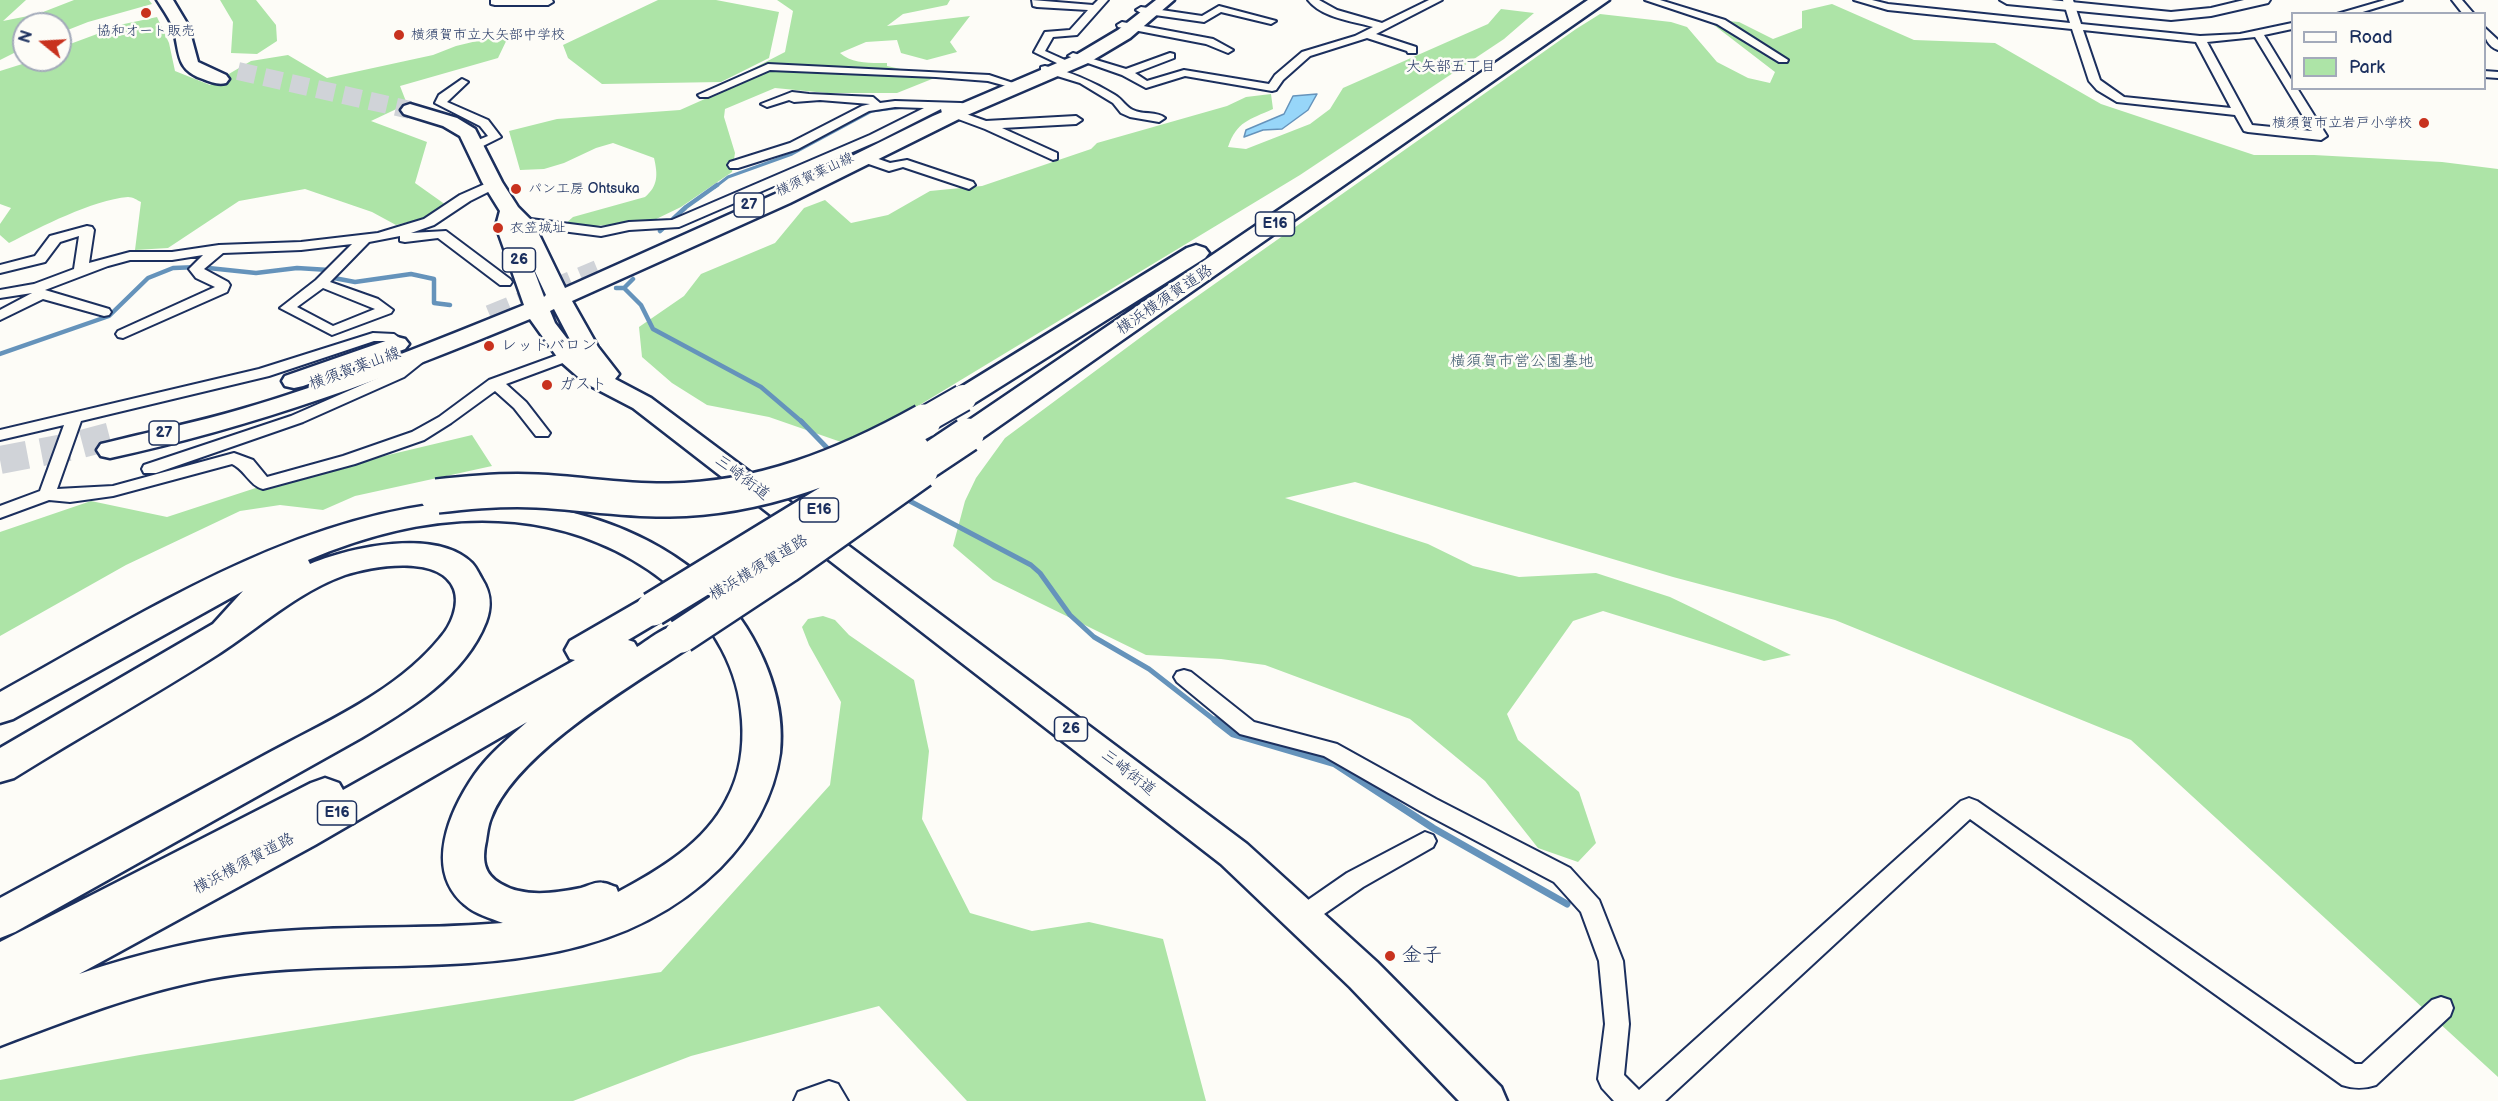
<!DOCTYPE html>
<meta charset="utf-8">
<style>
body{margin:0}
#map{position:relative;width:2498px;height:1101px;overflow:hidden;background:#fdfcf7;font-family:"Balsamiq Sans",sans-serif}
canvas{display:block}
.legend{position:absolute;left:2291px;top:12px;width:195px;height:78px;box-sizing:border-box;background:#fdfcf7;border:2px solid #a3aaba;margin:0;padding:8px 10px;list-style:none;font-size:18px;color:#1b2f5e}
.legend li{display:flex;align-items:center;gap:12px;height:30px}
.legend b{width:30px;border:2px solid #a3aaba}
.north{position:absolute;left:12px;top:12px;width:60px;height:60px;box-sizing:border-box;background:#fdfcf7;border:2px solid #a3aaba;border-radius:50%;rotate:288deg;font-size:16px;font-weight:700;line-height:24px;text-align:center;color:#1b2f5e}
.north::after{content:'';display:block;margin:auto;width:21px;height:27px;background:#c8321e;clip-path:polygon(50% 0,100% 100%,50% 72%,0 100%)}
</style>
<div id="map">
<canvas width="2498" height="1101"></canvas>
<ul class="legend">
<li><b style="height:8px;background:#fdfcf7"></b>Road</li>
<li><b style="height:16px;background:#ade4a7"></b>Park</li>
</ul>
<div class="north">N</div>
</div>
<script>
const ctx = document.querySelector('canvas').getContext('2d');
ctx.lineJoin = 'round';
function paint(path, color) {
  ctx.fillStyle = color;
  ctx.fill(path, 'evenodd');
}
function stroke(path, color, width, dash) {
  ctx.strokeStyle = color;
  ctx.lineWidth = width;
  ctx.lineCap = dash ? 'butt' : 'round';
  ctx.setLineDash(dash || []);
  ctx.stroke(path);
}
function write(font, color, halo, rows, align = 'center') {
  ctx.font = font + ' "Balsamiq Sans","Klee One",sans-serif';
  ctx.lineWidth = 5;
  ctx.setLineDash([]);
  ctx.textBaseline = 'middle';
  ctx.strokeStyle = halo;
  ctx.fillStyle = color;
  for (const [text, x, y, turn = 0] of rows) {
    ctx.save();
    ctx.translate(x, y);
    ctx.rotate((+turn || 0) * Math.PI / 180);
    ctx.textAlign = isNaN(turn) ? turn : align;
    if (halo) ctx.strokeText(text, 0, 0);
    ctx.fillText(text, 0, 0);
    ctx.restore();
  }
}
paint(new Path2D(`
 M0 0H26L3 21 38 14 74 0H149L152 4 88 22 60 33V24H24V48L0 60Z
 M220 0H256L276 25 277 41 257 54 231 53 233 22Z
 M658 0H716L779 12 769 58 721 82 602 84 568 58 563 45Z
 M777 0H950L947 5 903 14 887 26 970 16 950 42 957 52 927 60 901 53 897 40 866 42 840 53C852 64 871 63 887 63V66L937 77 897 93H827L775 88 725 109 724 117 735 153 732 172 681 207 650 222 566 228 565 224 573 217 645 197C658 186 658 175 654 158L613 143 596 148 564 163 544 169 520 170 509 131 557 119 680 110 716 94 723 84 785 52 793 11Z
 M1832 4 1914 40 1995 43 2101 104 2254 155H2314L2442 162 2498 169V1077L2131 740 1835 620 1673 577 1355 482 1285 498 1428 544 1473 566 1519 577 1596 573 1670 597 1791 655 1764 661 1603 611 1573 621 1507 714 1518 740 1579 792 1596 843 1578 862 1538 848 1485 781 1410 719 1265 665 1221 659 1146 655 993 580 953 546 965 501 976 478 1005 438 1172 314 1576 29 1600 14 1671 22 1687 27 1717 62 1748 78 1770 83 1775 72 1706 19 1739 22 1773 39 1802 28V11Z
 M1501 9 1534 13 1504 39 1300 175 898 418 841 442 769 417 707 405 672 383 642 357 639 327 684 296 701 274 775 243 804 208 825 200 851 223 888 215 930 191 982 186 1091 149 1097 143 1227 106 1246 97 1271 94 1273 109C1249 120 1237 121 1228 147L1246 149 1310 124 1330 109 1343 88 1488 24Z
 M157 17 169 43 175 71 210 85 251 61 288 55 327 78 433 55 456 46 510 33 498 58 400 86 407 104 371 121 427 142 415 183 446 205 421 219 396 225 372 212 305 189 239 201 168 248 135 250 141 202C137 200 133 197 128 197 92 200 41 227 9 243L0 235V224L11 208 0 204V71L35 60H60L62 47 124 24Z
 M472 435 492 466 355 496 323 510 280 505 240 511 126 565 0 636V532L91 501 167 517 271 483Z
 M823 616 835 620 849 635 914 680 929 751 922 819 970 913 1032 931 1089 922 1163 939 1206 1101H967L879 1006 691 1056 573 1101H0V1080L140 1055 661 972 830 785 841 702 809 645 802 627 808 619Z`), '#ade4a7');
const water = new Path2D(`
 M1317 94 1308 110 1282 129 1263 130 1244 137 1246 130 1284 114 1293 96Z`);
paint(water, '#97d6f9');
stroke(water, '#6593bb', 1.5);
stroke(new Path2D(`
 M715 187 728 177 792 154 872 111 903 107`), '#6593bb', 3);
stroke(new Path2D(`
 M660 231 686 207 717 185
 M616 288H624L633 279
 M624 288 641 305 653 329 761 387 802 422
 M0 354 109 316 148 278 173 268 199 267 256 273 297 268 329 270 334 278 355 282 411 274 434 279V303L450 305`), '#6593bb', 4.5);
stroke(new Path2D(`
 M801 421 833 454
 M904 498 1031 565 1040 573 1070 615 1094 637 1149 669 1217 722`), '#6593bb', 5);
stroke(new Path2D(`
 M1215 720 1233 734 1335 764 1433 828 1567 904`), '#6593bb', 7);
stroke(new Path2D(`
 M238 71 410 110`), '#d0d3d8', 18, [18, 9]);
stroke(new Path2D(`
 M490 316 598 271`), '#d0d3d8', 22, [22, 11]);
stroke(new Path2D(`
 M0 460 74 446 112 436`), '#d0d3d8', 28, [28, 14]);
const street = new Path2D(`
 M491 0H552L553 2 548 5H495L491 4Z
 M1032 0 1093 5 1098 0H1108L1077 35 1053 37 1045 51 1065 60 1066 62 1061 65 1034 52 1045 32 1070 30 1088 10 1037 7 1033 6Z
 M1308 0H1319L1337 10 1382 23 1429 0H1442L1376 34 1416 47V53H1408L1407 51 1367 38 1310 56 1283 80 1276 90 1272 91 1185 76 1146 88 1122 75 1068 56 1073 53 1126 69 1170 53 1174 54V58L1135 73 1147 81 1184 70 1269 84 1275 75 1302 52 1355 36 1373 27C1352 21 1322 18 1308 0Z
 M1645 0H1660L1725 20 1788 60 1787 62H1779L1717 24Z
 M1854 0H1872L1888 4 2070 23 2063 0H2073L2081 24 2200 36 2240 34 2292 23V29L2264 35 2292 81V88H2297L2327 136 2321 140 2248 132 2244 131 2235 115 2117 102 2097 90 2089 81 2072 29 1888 10ZM2083 30 2196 42 2231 108 2124 97 2100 80ZM2255 37 2312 131 2252 125 2207 42Z
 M2385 0H2402L2356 14H2337Z
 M2452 0H2462L2474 14H2463Z
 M1219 6 1276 21 1271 24 1221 12 1204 22 1141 13 1136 10 1141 7 1202 16Z
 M1122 22 1213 39 1233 50 1228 53 1206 44 1118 27 1117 25Z
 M2484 27 2498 40V50C2488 47 2484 37 2484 27Z
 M768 64 989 75 1016 84 1010 87 988 81 936 77 770 70 708 97H700L698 95Z
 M1045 66C1071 72 1092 81 1115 95 1122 99 1126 107 1133 110 1143 115 1157 111 1165 118L1159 122 1130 117 1121 113 1113 103 1080 83 1041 71V67Z
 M2484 71 2498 72V78L2484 77Z
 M462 79 468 82 447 102 488 120 501 137 475 150 471 149V143L488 136 480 126 435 103 439 95Z
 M792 92 809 94 873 97 880 103 895 101 961 103 965 104V108L952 109 986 121 1076 116 1082 120 1076 124 1002 128 1057 153V159L1053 160 985 129 942 113 941 109 878 141 679 227 629 230 601 236 523 226 516 222 523 218 601 228 629 222 672 220 870 135 924 108 895 107 869 111 798 149 738 168H730L728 165 730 162 790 143 862 106 870 104 820 100 794 102 789 100 767 107 761 104Z
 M867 155 890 163 907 160 973 182 975 185 969 189 903 167 889 171 863 162 861 159 863 156Z
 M494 180 500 184 498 187 470 201 434 225 411 233 446 231 510 279 512 282 510 285H500L438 238 405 242 400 241V236L369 242 330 282 378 299 393 310 391 313 332 335 280 308 316 280 352 244 301 250 223 253 204 269 228 282 230 285 227 292 123 338 118 337 116 334 118 331 215 287 196 278 189 269 203 255 172 260H130L108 266 45 290 109 309 111 312 109 315 104 316 43 299 0 320V310L32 293 0 298V290L34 284 74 269 79 236 60 242 45 262 0 273V265L35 256 50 236 87 226 92 227 94 230 89 263 130 252H172L219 245 301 242 378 233 424 219 460 195ZM323 288 375 309 333 326 297 307Z
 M373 333 394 334 406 343 399 347 386 341H374L269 376 81 421 57 489 113 486 234 453 253 460 267 477 343 456 412 432 439 417 489 380 577 348H587L590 351 587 354 506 384 526 402 550 433 548 436H536L514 408 495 391 451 423 424 440 355 464 263 489C250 486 245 470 232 464L113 496 70 502 49 500 0 518V506L40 491 64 425 0 440V430L259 369Z
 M424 349 429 351 432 354 429 357 404 377 303 422 156 473H144L142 469 144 465 291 416 394 371 419 351Z
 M1184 670 1191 672 1254 722 1337 744 1436 799 1570 868 1599 900 1623 961 1629 1024 1624 1075 1639 1090 1961 801 1969 798 1977 801 2355 1064H2362L2432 1000 2441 997 2450 1000 2453 1008 2450 1016 2376 1085C2364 1089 2354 1089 2342 1085L1970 819 1665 1101H1614L1602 1088 1598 1079 1605 1024 1599 961 1581 912 1554 882 1420 811 1324 756 1240 734 1177 682 1174 677 1177 672Z
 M1425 832 1433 835 1436 841 1433 847 1363 887 1311 923 1303 926 1295 923 1291 916 1295 909 1347 873Z
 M829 1081 838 1084 848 1101H794L798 1092Z`);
const secondary = new Path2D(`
 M2000 0H2051L2171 12 2211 8 2244 0H2270L2268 3 2211 16 2171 20 2007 4Z`);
const primary = new Path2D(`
 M157 0H173L188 25 198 62 226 75 229 79 226 83C218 85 211 82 203 79 173 69 181 49 172 25 168 16 162 8 157 0Z
 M1156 0H1174L1130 38 1088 63 965 116 790 203 572 301 598 347 619 374 615 379 651 398 1247 844 1377 962 1501 1087 1507 1101H1459L1350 987 1221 864 633 408 585 383 560 361 530 319C393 376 255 427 110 458L101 456 97 450 101 444C148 432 195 423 242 409 338 381 432 342 524 305L496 226 500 211 482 182 460 136 443 126 404 114 401 110 404 106 410 104 457 118 475 129 502 182 518 207 533 222 565 288 775 194 933 116 1076 55 1118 30ZM532 265 546 295 544 297ZM554 309 575 349 555 323 550 311Z
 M397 337 405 339 409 344 405 349 303 386 294 388 285 386 282 381 285 376Z`);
const highway = new Path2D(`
 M1588 0H1609L978 441 967 444 956 441 952 435 956 429Z
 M1196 245 1205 248 1209 253 1205 258 973 404 963 407 953 404 949 398 953 392 1187 248Z
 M489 500C569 505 647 528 708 582 753 622 787 692 780 753 774 797 751 837 720 868 590 996 402 953 240 974 156 985 79 1016 0 1046V942L311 783 325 778 339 783 343 790 575 660 570 659 565 650 570 641 641 600 653 597 665 600 670 609 665 618 628 640 634 642 637 647C656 635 670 620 693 627L699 636 693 645C635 683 516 752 491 818 488 825 487 834 486 841 482 859 483 874 501 884 524 898 556 893 581 888 588 886 597 881 603 883 607 883 612 886 616 887L618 892C659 870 705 843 727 799 740 775 744 747 742 720 736 618 640 546 547 527 465 510 383 528 308 560L310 564C351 547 436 528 472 563 476 567 479 574 482 579 491 593 492 606 486 622 465 676 408 710 361 738L15 932 0 938V898C87 851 175 804 261 757 323 723 395 693 440 638 451 626 460 605 454 589 440 554 372 566 345 575 297 592 259 628 217 655 150 698 81 736 14 778L0 782V748L213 624 243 591 13 719 0 723V692C153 608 309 504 489 500ZM527 722C509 738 489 754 475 774 450 810 423 870 465 905 475 914 490 918 503 923 425 930 347 925 270 932 205 937 141 953 79 974L315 845Z`);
stroke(street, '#1b2f5e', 4);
stroke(secondary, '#1b2f5e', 4);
stroke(primary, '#1b2f5e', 5);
stroke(highway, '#1b2f5e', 5);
paint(street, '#fdfcf7');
paint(secondary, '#fdfcf7');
paint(primary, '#fdfcf7');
paint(highway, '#fdfcf7');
const highwayBridgeFar1 = new Path2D(`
 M921 422 963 398`);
const highwayBridge = new Path2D(`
 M898 481 967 435
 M437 496C471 492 503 489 537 491 581 493 625 501 669 500 761 499 845 465 924 421
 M653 609 913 450
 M681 636 787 566 921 471`);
stroke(highwayBridgeFar1, '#1b2f5e', 30, []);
stroke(highwayBridge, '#1b2f5e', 38, []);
stroke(highwayBridgeFar1, '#fdfcf7', 26);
stroke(highwayBridge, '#fdfcf7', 33);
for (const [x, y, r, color] of [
 [146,13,6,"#c8321e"],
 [399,35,6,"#c8321e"],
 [2424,123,6,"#c8321e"],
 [516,189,6,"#c8321e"],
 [498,228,6,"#c8321e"],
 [489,346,6,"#c8321e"],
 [547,385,6,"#c8321e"],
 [1390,956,6,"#c8321e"]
]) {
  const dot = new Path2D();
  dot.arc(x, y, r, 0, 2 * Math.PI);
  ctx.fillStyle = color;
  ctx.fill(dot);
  stroke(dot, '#fdfcf7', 2);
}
write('14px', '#1b2f5e', '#fdfcf7', [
 ["協和オート販売",146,31,"center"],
 ["横須賀市立大矢部中学校",411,35],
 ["横須賀市立岩戸小学校",2412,123,"right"],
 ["パン工房 Ohtsuka",528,189],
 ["衣笠城址",510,228]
], 'left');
write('14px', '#1b2f5e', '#fdfcf7', [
 ["横須賀葉山線",815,175,-25]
]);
write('15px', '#1b2f5e', '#fdfcf7', [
 ["大矢部五丁目",1451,67]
]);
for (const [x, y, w] of [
 [749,205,30],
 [1275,224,39],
 [519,260,33],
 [164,433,30],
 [819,510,39],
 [1071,729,33],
 [337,813,39]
]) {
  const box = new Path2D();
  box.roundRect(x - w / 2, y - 12, w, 24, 4.5);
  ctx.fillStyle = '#fdfcf7';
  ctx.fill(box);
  stroke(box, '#1b2f5e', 1.5);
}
write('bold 15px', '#1b2f5e', null, [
 ["27",749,205],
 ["E16",1275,224],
 ["26",519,260],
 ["27",164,433],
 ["E16",819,510],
 ["26",1071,729],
 ["E16",337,813]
]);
write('16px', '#1b2f5e', '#fdfcf7', [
 ["横浜横須賀道路",1165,300,-34],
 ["横須賀葉山線",355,369,-20],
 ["三崎街道",742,478,37],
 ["横浜横須賀道路",759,568,-31],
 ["三崎街道",1128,773,38],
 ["横浜横須賀道路",244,864,-28]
]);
write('16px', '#1b2f5e', '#fdfcf7', [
 ["レッドバロン",501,346],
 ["ガスト",559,385]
], 'left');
write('16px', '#405c70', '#fdfcf7', [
 ["横須賀市営公園墓地",1522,362]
]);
write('20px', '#1b2f5e', '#fdfcf7', [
 ["金子",1402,956]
], 'left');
</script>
